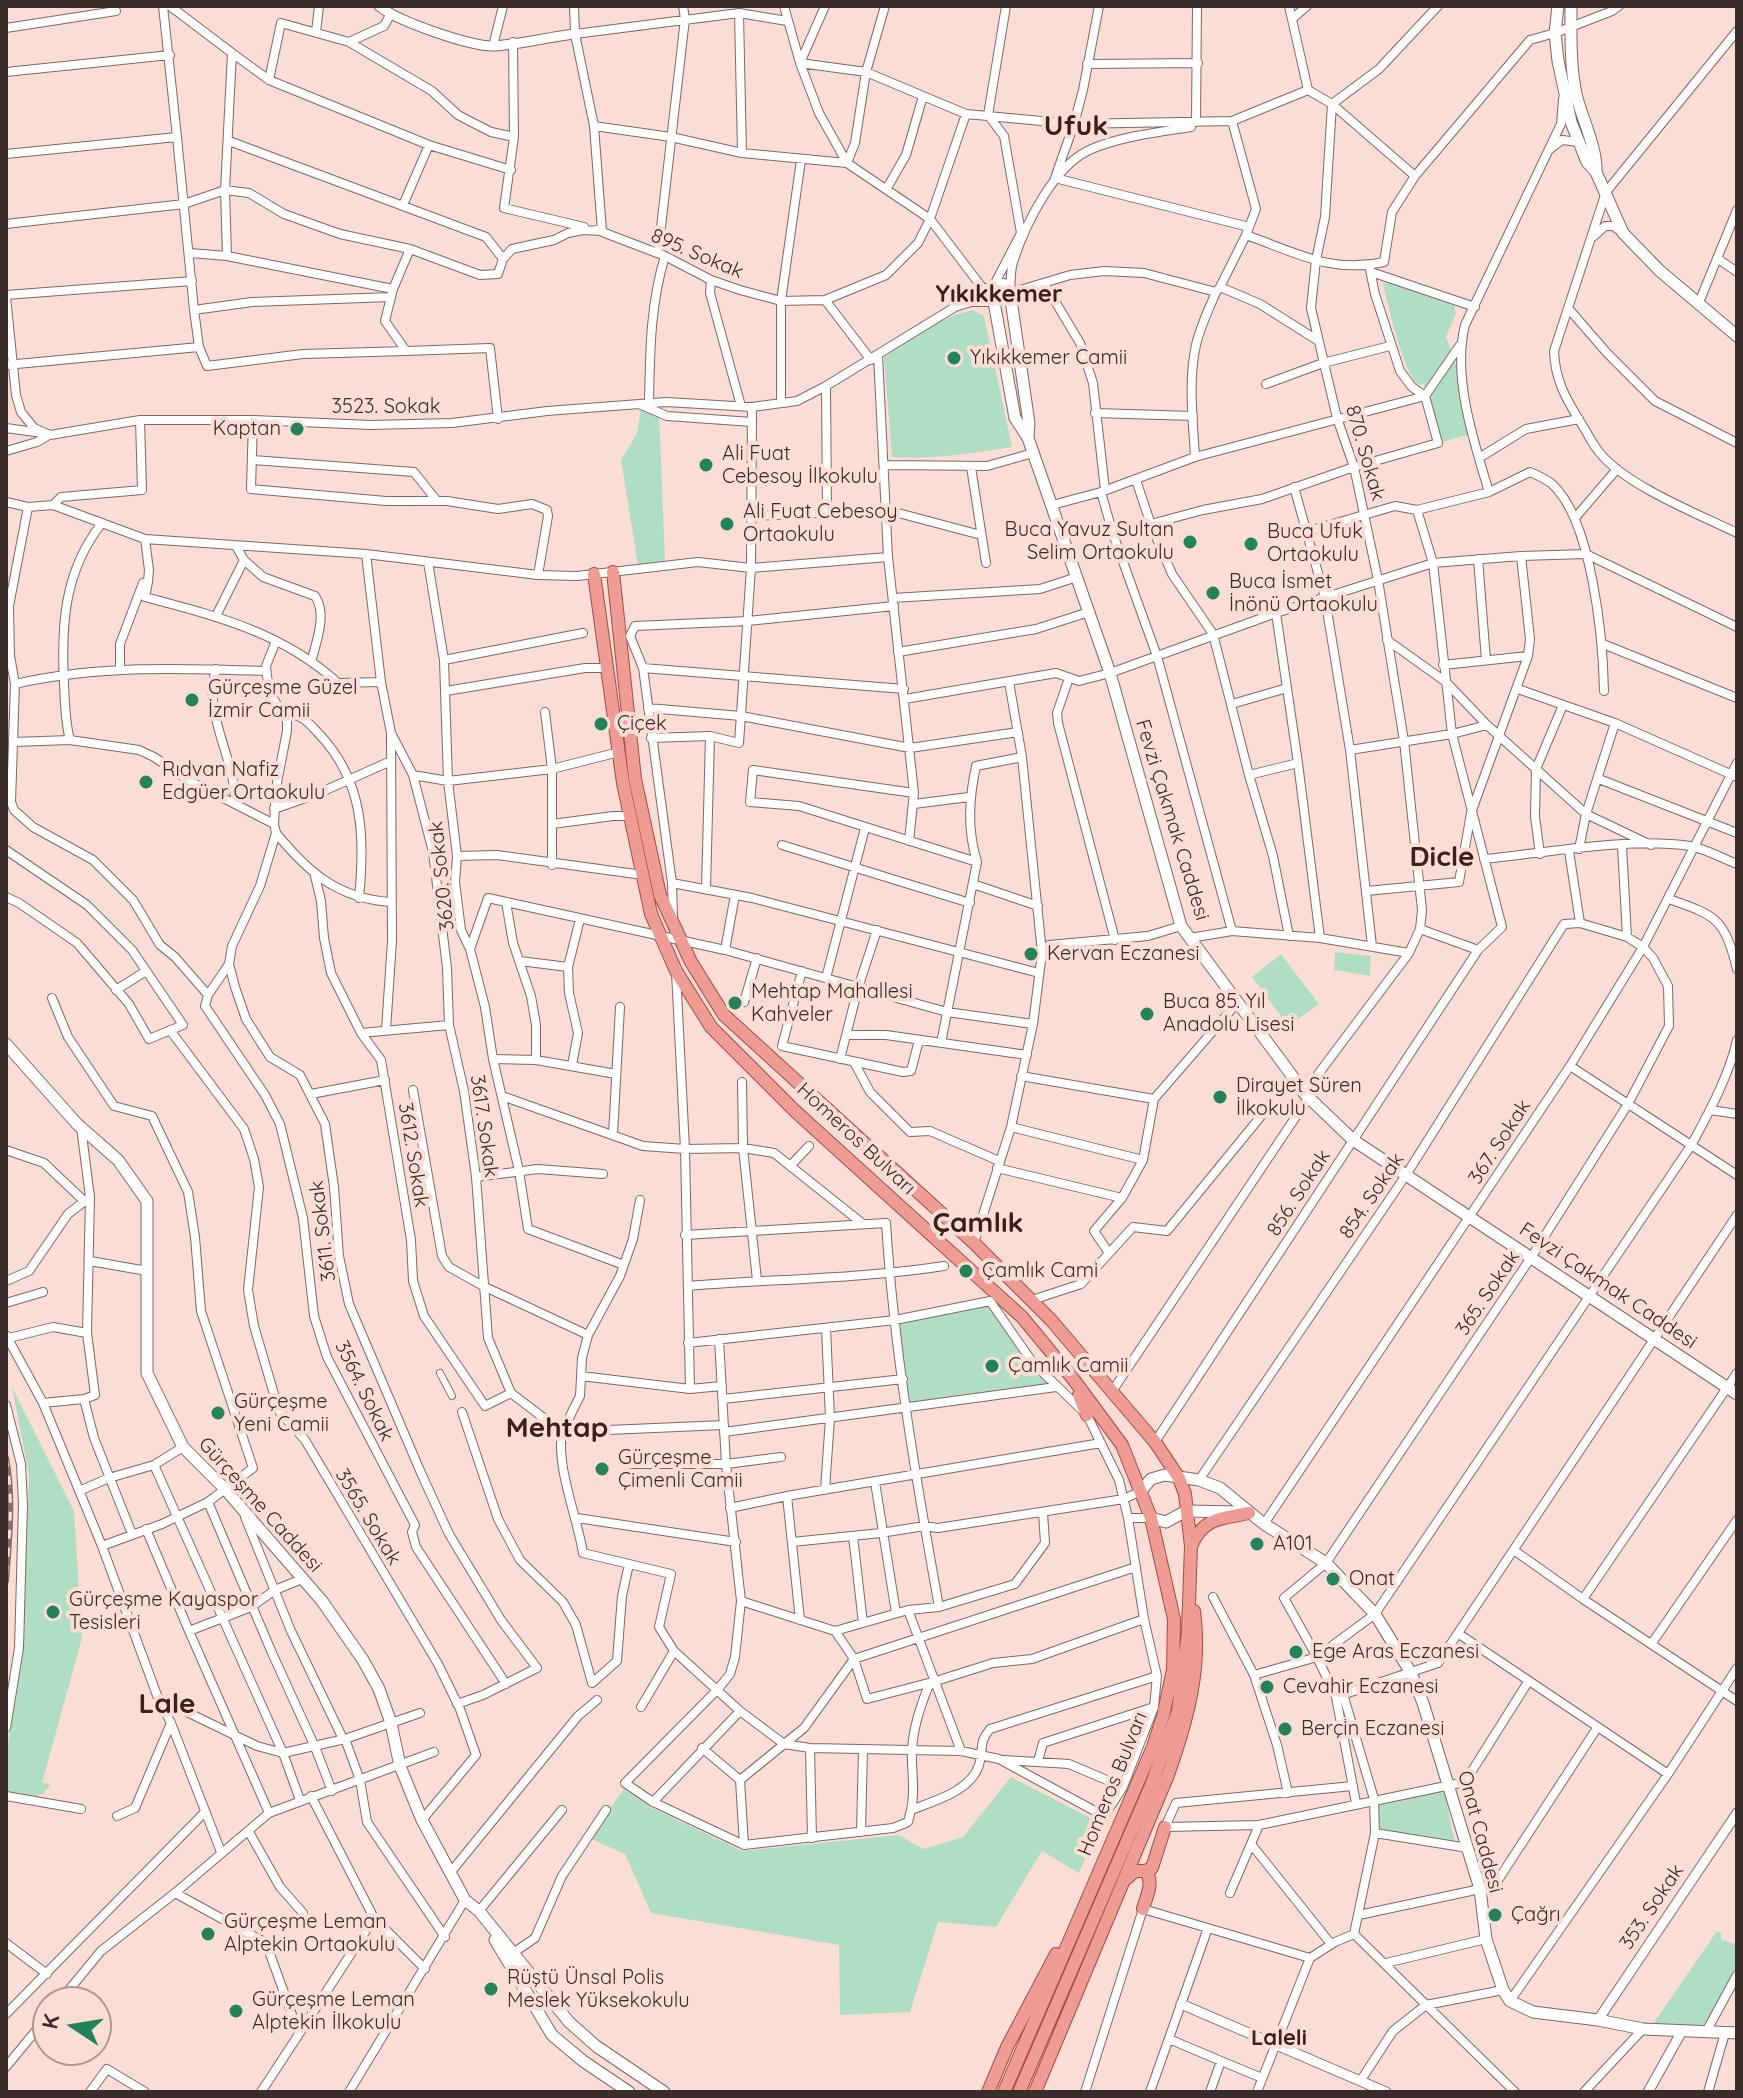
<!DOCTYPE html>
<meta charset="utf-8">
<style>
body{margin:0}
#map{position:relative;width:1743px;height:2098px;overflow:hidden;background:#fbddd8;font-family:Quicksand,sans-serif}
canvas{display:block}
.frame{position:absolute;inset:0;border:8px solid #3a2c2a;pointer-events:none}
.north{position:absolute;left:32px;top:1986px;width:80px;height:80px;box-sizing:border-box;background:#fbddd8;border:2px solid #ae9692;border-radius:50%;rotate:282deg;font-size:22px;font-weight:700;line-height:32px;text-align:center;color:#3a2c2a}
.north::after{content:'';display:block;margin:auto;width:28px;height:36px;background:#25835b;clip-path:polygon(50% 0,100% 100%,50% 72%,0 100%)}
</style>
<div id="map">
<canvas width="1743" height="2098"></canvas>
<div class="frame"></div>
<div class="north">K</div>
</div>
<script>
const ctx = document.querySelector('canvas').getContext('2d');
ctx.lineJoin = 'round';
function paint(path, color) {
  ctx.fillStyle = color;
  ctx.fill(path, 'evenodd');
}
function stroke(path, color, width, dash) {
  ctx.strokeStyle = color;
  ctx.lineWidth = width;
  ctx.lineCap = dash ? 'butt' : 'round';
  ctx.setLineDash(dash || []);
  ctx.stroke(path);
}
function write(font, color, halo, rows, align = 'center') {
  ctx.font = font + ' Quicksand,sans-serif';
  ctx.lineWidth = 8;
  ctx.setLineDash([]);
  ctx.textBaseline = 'middle';
  ctx.strokeStyle = halo;
  ctx.fillStyle = color;
  for (const [text, x, y, turn = 0] of rows) {
    ctx.save();
    ctx.translate(x, y);
    ctx.rotate((+turn || 0) * Math.PI / 180);
    ctx.textAlign = isNaN(turn) ? turn : align;
    if (halo) ctx.strokeText(text, 0, 0);
    ctx.fillText(text, 0, 0);
    ctx.restore();
  }
}
paint(new Path2D(`
 M1390 283 1454 304 1456 313 1446 337 1461 378 1474 433 1438 443 1424 384 1419 385C1404 376 1388 304 1383 284Z
 M973 310 984 316 1012 447C972 453 933 460 892 457L884 357C913 338 939 317 973 310Z
 M641 409 659 411 665 561 638 565 621 460 637 433Z
 M1335 952 1371 956 1370 976 1334 970Z
 M1281 954 1319 1004 1288 1026 1252 977Z
 M990 1301 1056 1387 907 1409 895 1320Z
 M12 1387 74 1511 82 1638 42 1783 50 1784C41 1804 24 1795 6 1791V1758L23 1649 29 1475Z
 M1011 1777 1100 1823 1079 1873 1042 1851 996 1927 938 1922 910 2012 840 2015 839 1945 651 1913 625 1854 589 1838 624 1789 650 1807 742 1851 899 1835 923 1849 963 1837Z
 M1444 1792 1455 1842 1377 1830 1376 1803Z
 M1717 1931 1721 1933V1940L1737 1944V1975L1703 2026 1653 2024Z`), '#b0dec5');
const pedestrian = new Path2D(`
 M440 1373 452 1396`);
const minor = new Path2D(`
 M163 6 177 137
 M170 6 232 53 225 190 227 256 393 289
 M784 6 800 63 819 113 847 163 930 219 984 290
 M1006 6 988 115 1004 136 1021 233
 M1289 6 1308 90
 M739 13 742 153
 M1292 19 1307 6
 M6 28 116 11
 M1737 31 1606 192 1554 351C1555 379 1565 397 1579 420 1586 430 1591 442 1599 452 1625 485 1698 514 1737 533
 M316 32 319 6
 M575 34 739 13 787 21
 M349 42 432 91 458 115 491 132 514 137
 M513 42 514 137 504 208 584 227
 M493 46 503 6
 M232 53 269 80 429 145 511 170
 M800 63 866 72 966 114 1074 124 1232 121 1308 90 1332 104 1415 176 1530 40 1555 33 1612 11 1619 6
 M800 63 825 6
 M1087 64 1198 63
 M6 72 170 55
 M269 80 281 23 349 42 384 26 390 15
 M1196 122 1197 6
 M594 126 671 137 742 153 847 163
 M1191 127C1159 132 1124 136 1094 148 1055 162 1025 225 1013 262 1010 272 1011 283 1010 293L1070 275 1104 271 1144 273 1216 292 1220 287 1260 304 1317 340
 M229 141 486 237 503 259
 M1550 149 1562 140 1579 142
 M6 154 177 137 194 310 199 347 207 366 303 354 406 351 385 321 393 289 410 249
 M847 163 855 143 866 72 885 6
 M1056 175 1074 124 1083 90 1099 6
 M1055 178 1249 227
 M887 188 906 155 923 96
 M403 205 429 145
 M6 224 184 204 225 190 249 193 284 214 340 234 410 249 480 275 498 274 503 259 512 249 554 240 568 233 583 230 602 231 594 126 575 34 574 6
 M597 230 665 256 711 280 740 290 781 301 825 300 886 275 918 243 930 219 966 114
 M1246 235C1295 252 1331 274 1384 262L1392 212 1415 176
 M1594 236 1605 226H1613L1622 232
 M190 253 227 256
 M658 253 685 19 683 6
 M1717 258 1737 272
 M1371 272 1475 307
 M711 280 710 293 741 406
 M1044 283 1080 343 1093 383 1105 490
 M1220 287 1246 235 1256 209 1232 121
 M6 295 192 281
 M6 297 16 395 21 412 34 428 50 435 140 420H253L371 425 452 423 547 411 666 402 752 407 797 401 826 386 955 307 971 302H994
 M825 300 871 360
 M958 303 970 292 993 287 1020 235
 M1698 305 1737 210
 M1568 308 1607 353 1655 401 1737 443
 M194 310 252 302 391 297
 M406 351 490 348 498 419
 M878 355 888 557 914 793 909 841
 M6 365 199 347
 M1266 384 1323 363 1390 346
 M826 386 827 512
 M649 403C650 353 650 305 665 256
 M781 403V301L801 160
 M639 404 667 416 752 422
 M1095 413 1193 416
 M253 420 251 489 386 501H447L498 509 532 504 547 510 548 516 538 575
 M6 428 42 433
 M6 451 37 442 49 435
 M1195 457C1193 421 1188 380 1196 345 1200 327 1209 309 1216 292
 M1479 458 1526 429 1579 419
 M253 460 414 472 437 501
 M886 465 987 466 1033 453
 M971 467 986 563
 M1136 480 1151 525 1172 574 1213 634 1249 775 1273 856 1289 936
 M1294 487 1325 598 1350 750 1372 946
 M1101 492 1113 534 1157 656 1232 931
 M1489 492C1474 442 1452 377 1465 325L1561 124 1563 99
 M6 502 28 507 53 505 145 539 366 554 538 575 577 576 698 562 751 568 888 557
 M53 505 61 497 142 490 140 420
 M1052 505 1101 492 1195 457 1425 396 1460 345
 M28 507 9 606 10 656 15 684 11 802 14 810 33 827 93 860 133 900 160 945 175 957 208 995
 M752 516 887 510 981 535
 M1575 518 1617 469
 M1305 532 1395 506 1417 510 1489 492 1530 472C1537 475 1546 479 1552 484 1592 520 1603 639 1604 691
 M1113 534 1203 510 1262 499 1354 467 1438 443 1425 396 1412 387 1400 371 1375 294 1369 265
 M366 554 381 682 391 733 413 775 433 852 447 968 449 1025 464 1091 476 1177 488 1338 511 1393 562 1432C556 1467 577 1516 583 1553L671 1574 659 1627 674 1651 740 1711 784 1744 810 1748 961 1751 999 1759 1104 1816 1123 1787 1154 1707 1157 1676 1144 1619 1128 1518 1119 1480 1087 1415 1033 1363 990 1301 895 1320 688 1343
 M1478 559 1486 660
 M244 560 263 577 315 596C327 614 317 639 312 659
 M428 562 444 660 448 781 457 856 455 882 461 930 470 949 485 1007 493 1059 519 1171 528 1229 624 1265
 M148 582 145 597C216 616 282 632 338 683L381 682
 M893 598 1040 589 1077 577
 M1276 613 1298 763 1320 938
 M216 616 244 560 236 546
 M1387 640 1446 682 1487 725 1586 814 1651 845
 M1603 644 1737 698
 M898 652 1036 629 1089 612
 M444 660 583 633
 M1443 665 1528 656
 M643 668 904 689
 M216 669C202 715 236 758 235 803
 M120 670V644L143 583 148 582 149 570 145 539
 M1069 678 1057 713 1058 723 1115 940
 M15 684C97 665 182 668 266 671
 M1518 689 1615 723 1737 777
 M446 691 585 668H607
 M905 699 1056 673 1079 681 1110 673 1276 613 1433 563 1521 556 1586 554 1737 627
 M1232 704 1287 688
 M648 708 741 716 910 748 1018 732
 M279 709C286 712 295 714 302 718 309 722 315 730 320 735 364 782 365 838 359 898
 M545 712 552 769V865
 M651 738 710 736 739 743 751 568 752 407
 M70 740C65 722 65 702 64 684 61 625 64 571 102 523
 M13 742 70 740 139 750 154 757 188 780 274 824 276 833C308 872 337 898 390 902
 M1350 750 1452 734 1487 725
 M413 775 448 781 552 769 619 752
 M1249 775 1298 763
 M1599 779 1737 833
 M914 793 753 770 750 802 799 806 977 862
 M914 804 969 797
 M274 809 317 794 391 761
 M274 824 276 788 287 731V721L270 693 267 676 266 666 276 641
 M552 824 613 816H630
 M276 833 260 886 232 946 229 964 235 987 246 1019 270 1057 300 1075 325 1124 334 1187 339 1256 349 1304 421 1473 449 1534 501 1620 537 1668 483 1695 457 1704
 M782 845 970 903
 M1622 846 1627 937
 M1579 849 1586 814 1615 723
 M6 850 87 905 132 950 183 1025 149 1039 129 1004 77 943 19 903 6 897
 M1540 854 1535 817 1536 769 1563 705
 M457 856 497 855 643 875
 M1484 859C1548 853 1627 837 1690 846 1706 849 1722 858 1737 864
 M315 876 321 901 324 938 331 973 361 1033 381 1060 411 1240 413 1281 424 1316 485 1406 511 1393
 M672 883 752 898 1039 973
 M973 884 1038 906
 M706 889 710 736
 M1367 891 1459 882 1471 813 1528 656 1530 639 1521 556
 M1669 899C1717 916 1724 918 1737 969
 M506 902 513 943 531 996 536 1025V1060
 M673 917 672 883 643 668 630 636 635 626 748 621 894 606
 M1420 929 1478 950
 M1190 938 1232 931 1320 938 1409 953
 M470 949 488 898 725 950 947 1012 1033 1024
 M725 950 735 895
 M1042 953 1049 945 1148 936 1181 926
 M520 961 568 967
 M229 964 208 995 205 1006 265 1095 280 1124 303 1218 314 1316 327 1357 415 1525 412 1532 416 1547 506 1684
 M802 971 782 1046 903 1072 911 1071 919 1040
 M676 972 685 1149 690 1389
 M826 978 865 828
 M116 990 146 971
 M52 998 68 1037 114 1106 152 1116 188 1192 195 1237 201 1311 253 1468 208 1502 162 1524 102 1546
 M744 1002 757 958
 M170 1030 244 1129 254 1159 259 1187 248 1290 254 1326 279 1411 305 1440 438 1664 460 1709 476 1755 422 1820
 M386 1030 392 941 391 735
 M361 1033 449 1025
 M846 1035H886L1027 1055
 M941 1043 977 862C967 829 969 799 976 766L1022 757
 M493 1059 536 1060 616 1074
 M840 1059 858 988 877 930
 M854 1062 870 1092 910 1132 930 1131 999 1161
 M572 1065 578 1033 569 993 568 967 580 919
 M1570 1066 1737 1175
 M1021 1076 1154 1099 1238 1002
 M742 1082 743 1148 757 1280
 M413 1090 442 1256 449 1267 483 1286 588 1335
 M1304 1093 1409 953 1420 929 1422 910 1404 741 1378 580 1354 467 1337 418 1311 308 1316 260 1325 217 1332 104 1379 69 1438 6
 M311 1094 385 1080
 M502 1096 643 1146 685 1149 743 1148 774 1153 863 1224
 M1710 1110 1737 1114
 M1011 1127 1143 1160
 M613 1135 620 1007
 M6 1150 44 1163 83 1200
 M791 1165 809 1146
 M997 1168 1122 1198
 M476 1177 538 1169 603 1174
 M640 1200 633 1239 620 1276 588 1335 582 1358 580 1396 562 1432 724 1425
 M685 1235 886 1223C894 1351 916 1480 939 1607
 M974 1243 1011 1127 1033 1024 1042 953 1022 757 1009 682
 M1109 1253 1094 1231 1122 1198 1143 1160 1154 1099
 M90 1261 147 1271
 M6 1281 29 1271 68 1214 90 1197
 M688 1286C773 1279 859 1279 944 1266
 M1032 1300 1081 1284 1133 1227 1167 1231 1293 1077
 M6 1303 43 1292
 M6 1335 43 1403 102 1546 158 1698
 M9 1338 53 1327 87 1333
 M719 1339 726 1464 741 1601 735 1657 730 1674 718 1689 625 1783 653 1802 744 1845 893 1828 908 1822 911 1810C934 1801 971 1791 979 1765 984 1749 978 1743 990 1729L1157 1676
 M581 1376 690 1389 722 1386
 M1111 1393 1309 1097
 M84 1399 94 1438 132 1534
 M723 1399 903 1379
 M43 1403 84 1399 95 1395 87 1333 90 1197 81 1127
 M6 1405 21 1464 23 1504 19 1648 6 1728
 M462 1412 498 1519 520 1560 563 1602 576 1625 592 1683 617 1661 622 1596 629 1564
 M724 1432 1056 1387
 M1155 1442 1478 950 1502 927 1452 734 1433 563 1417 510
 M631 1464H726L781 1457
 M154 1465 283 1753 300 1800
 M1199 1480 1406 1175 1564 924 1580 923 1569 851
 M875 1482 896 1613
 M825 1490 830 1418 826 1328
 M79 1491 109 1478 154 1465 183 1447
 M787 1496 800 1620
 M208 1502 272 1653 315 1747 332 1791
 M730 1508 787 1496 1101 1443
 M245 1517 291 1631 343 1739
 M577 1518 736 1542
 M1128 1518H1151
 M1264 1524 1570 1066 1643 947 1737 763
 M146 1529 189 1631
 M853 1536 863 1623
 M792 1542 881 1533 924 1526 938 1528 1124 1499 1141 1491
 M1515 1551 1583 1599 1737 1701
 M1213 1597 1254 1675 1277 1745 1288 1793
 M1583 1599 1737 1373
 M741 1601 835 1631 908 1610 939 1607 1015 1584 1045 1543 1043 1512
 M908 1610 961 1751
 M835 1631 854 1659 867 1699 936 1681 993 1663 1032 1659 1144 1619
 M1459 1634 1668 1774
 M1652 1643 1737 1520
 M1254 1675 1317 1657 1375 1614 1692 1144C1709 1112 1729 1076 1737 1040
 M1343 1694 1374 1799 1375 1833 1468 1848
 M1336 1697 1438 1663 1737 1215
 M641 1707 674 1651
 M420 1713 345 1739 360 1780 367 1822 445 1937
 M702 1748 740 1780 744 1845
 M810 1748 812 1838
 M1004 1760 1069 1764 1123 1787
 M1038 1761 1043 1743 1154 1707
 M740 1780 804 1728 854 1659 1136 1567
 M1353 1786 1176 1803 1165 1827 1259 1825 1465 1782 1528 1682
 M6 1796 81 1809
 M653 1802 740 1711
 M1356 1803 1336 1697 1317 1657 1284 1598 1326 1563 1532 1256 1628 1104 1669 1026 1668 986 1653 958 1643 947 1627 937 1580 923
 M911 1810C916 1790 911 1771 912 1751 913 1728 920 1708 928 1687L933 1683
 M269 1813 189 1631 251 1607 275 1590 302 1579
 M117 1816 135 1808 171 1723
 M249 1832 280 1887 303 1913
 M861 1832 863 1749
 M1251 1844 1331 1944
 M221 1852 171 1723 158 1698 257 1746 283 1753 345 1739
 M450 1873 578 1716 597 1700
 M175 1893 266 1943 299 2034 261 2092
 M1230 1893 1259 1825
 M479 1911 562 1810
 M1359 1915 1480 1889 1498 1880 1597 1728
 M374 1918 425 1969
 M1354 1934 1515 2092
 M1354 1934 1375 1833
 M6 1943 47 1974
 M513 1953 535 1938 562 1876 606 1810
 M1310 1958 1335 1942 1354 1934
 M1386 1963 1486 1939
 M1510 2001 1668 1774 1737 1668
 M59 2002 101 1951 175 1893 269 1813 434 1752
 M6 2014 205 1812
 M1706 2032 1737 1975
 M299 2034 374 1918 311 1796
 M1169 2039 1221 2061
 M6 2067 48 2016
 M1361 2080 1393 2031 1426 2005 1503 1990
 M90 2092 107 2069 145 2092
 M349 2092 465 1900
 M1085 2092 1143 1909 1310 1958
 M1150 2092 1208 1928
 M1210 2092 1221 2061 1262 2078
 M1257 2092 1310 1958
 M1584 2092 1643 2029
 M1708 2092 1725 2033`);
const tertiary = new Path2D(`
 M379 6C397 21 471 47 495 46 521 44 549 37 575 34
 M1181 2004 1386 2092
 M1598 2020 1737 1813
 M1648 2092 1682 2031`);
const secondary = new Path2D(`
 M1558 6 1555 33 1558 61 1571 122 1587 162 1596 172 1623 233 1660 271 1737 336
 M1571 6C1571 35 1570 65 1576 94 1582 119 1597 147 1596 172
 M1028 438 1029 423 1010 293 1005 285 999 284 993 287 990 296 994 302 1015 418 1028 438 1110 673 1181 926 1293 1077 1304 1093 1353 1140 1737 1394
 M6 1044 77 1124 118 1160 147 1201V1373L183 1447 225 1489 322 1601 363 1660 379 1689 391 1723 400 1766 422 1820 465 1900 479 1911 569 2022 596 2046 664 2092
 M1141 1491 1151 1479 1165 1475 1199 1480 1220 1488 1264 1524 1326 1563 1375 1614 1411 1673 1423 1703 1480 1889 1486 1939 1503 1990 1510 2001 1533 2012 1598 2020 1643 2029 1737 2033
 M1151 1518 1166 1522 1186 1511 1241 1512
 M495 1940 552 2035 583 2061 629 2092`);
const primary = new Path2D(`
 M613 572 635 779 660 895 691 962 724 1015 974 1243 1051 1320 1155 1442 1179 1478 1185 1494 1191 1546 1188 1632 1178 1711 1152 1783 1019 2092
 M594 574 623 783 651 914 676 971 711 1027 795 1111 1022 1317 1074 1380 1122 1445 1151 1518 1174 1619 1173 1670 1163 1716 1153 1747 1004 2092
 M1079 1395 1087 1415
 M1191 1546C1204 1517 1220 1519 1249 1513
 M1145 1871 1152 1868 1165 1827
 M1126 1879 1135 1871H1145C1155 1881 1146 1897 1143 1909
 M988 2092 1007 2047 1056 1954
 M1035 2092 1168 1775C1187 1721 1202 1668 1194 1611`);
stroke(pedestrian, '#866661', 8);
stroke(minor, '#866661', 10);
stroke(tertiary, '#866661', 11);
stroke(secondary, '#866661', 13);
stroke(primary, '#a84b41', 14);
stroke(pedestrian, '#fff', 6);
stroke(minor, '#fff', 8);
stroke(tertiary, '#fff', 9);
stroke(secondary, '#fff', 11);
stroke(primary, '#ef9d94', 12);
const rail = new Path2D(`
 M6 1458C14 1498 9 1541 6 1581`);
stroke(rail, '#826e6b', 6);
stroke(rail, '#fbddd8', 3, [9]);
for (const [x, y, r, color] of [
 [954,358,8,"#25835b"],
 [297,429,8,"#25835b"],
 [706,465,8,"#25835b"],
 [727,524,8,"#25835b"],
 [1190,542,8,"#25835b"],
 [1251,544,8,"#25835b"],
 [1213,593,8,"#25835b"],
 [192,700,8,"#25835b"],
 [601,724,8,"#25835b"],
 [146,782,8,"#25835b"],
 [1031,954,8,"#25835b"],
 [735,1003,8,"#25835b"],
 [1147,1014,8,"#25835b"],
 [1220,1097,8,"#25835b"],
 [966,1271,8,"#25835b"],
 [992,1366,8,"#25835b"],
 [218,1413,8,"#25835b"],
 [602,1469,8,"#25835b"],
 [1257,1544,8,"#25835b"],
 [1333,1579,8,"#25835b"],
 [53,1612,8,"#25835b"],
 [1296,1652,8,"#25835b"],
 [1267,1687,8,"#25835b"],
 [1285,1729,8,"#25835b"],
 [1495,1915,8,"#25835b"],
 [208,1934,8,"#25835b"],
 [491,1989,8,"#25835b"],
 [236,2011,8,"#25835b"]
]) {
  const dot = new Path2D();
  dot.arc(x, y, r, 0, 2 * Math.PI);
  ctx.fillStyle = color;
  ctx.fill(dot);
  stroke(dot, '#fbddd8', 3);
}
write('20px', '#3a2c2a', '#fbddd8', [
 ["895. Sokak",697,254,23],
 ["3523. Sokak",386,407],
 ["870. Sokak",1365,453,74],
 ["Fevzi Çakmak Caddesi",1172,820,73],
 ["3620. Sokak",442,876,-96],
 ["3617. Sokak",484,1126,82],
 ["Homeros Bulvarı",856,1139,43],
 ["367. Sokak",1500,1142,-57],
 ["3612. Sokak",413,1155,81],
 ["856. Sokak",1299,1193,-57],
 ["854. Sokak",1372,1196,-56],
 ["3611. Sokak",323,1231,-97],
 ["Fevzi Çakmak Caddesi",1608,1286,34],
 ["365. Sokak",1488,1293,-56],
 ["3564. Sokak",364,1391,64],
 ["Gürçeşme Caddesi",260,1505,48],
 ["3565. Sokak",368,1517,59],
 ["Homeros Bulvarı",1113,1784,-68],
 ["Onat Caddesi",1480,1832,75],
 ["353. Sokak",1652,1907,-56]
]);
write('20px', '#3a2c2a', '#fbddd8', [
 ["Yıkıkkemer Camii",970,358],
 ["Kaptan",281,429,"right"],
 ["Ali Fuat",722,454],
 ["Cebesoy İlkokulu",722,477],
 ["Ali Fuat Cebesoy",743,512],
 ["Ortaokulu",743,535],
 ["Buca Yavuz Sultan",1174,530,"right"],
 ["Selim Ortaokulu",1174,553,"right"],
 ["Buca Ufuk",1267,532],
 ["Ortaokulu",1267,555],
 ["Buca İsmet",1229,582],
 ["İnönü Ortaokulu",1229,605],
 ["Gürçeşme Güzel",208,688],
 ["İzmir Camii",208,711],
 ["Çiçek",617,724],
 ["Rıdvan Nafiz",162,770],
 ["Edgüer Ortaokulu",162,793],
 ["Kervan Eczanesi",1047,954],
 ["Mehtap Mahallesi",751,992],
 ["Kahveler",751,1015],
 ["Buca 85. Yıl",1163,1002],
 ["Anadolu Lisesi",1163,1025],
 ["Dirayet Süren",1236,1086],
 ["İlkokulu",1236,1109],
 ["Çamlık Cami",982,1271],
 ["Çamlık Camii",1008,1366],
 ["Gürçeşme",234,1402],
 ["Yeni Camii",234,1425],
 ["Gürçeşme",618,1458],
 ["Çimenli Camii",618,1481],
 ["A101",1273,1544],
 ["Onat",1349,1579],
 ["Gürçeşme Kayaspor",69,1600],
 ["Tesisleri",69,1623],
 ["Ege Aras Eczanesi",1312,1652],
 ["Cevahir Eczanesi",1283,1687],
 ["Berçin Eczanesi",1301,1729],
 ["Çağrı",1511,1915],
 ["Gürçeşme Leman",224,1922],
 ["Alptekin Ortaokulu",224,1945],
 ["Rüştü Ünsal Polis",507,1978],
 ["Meslek Yüksekokulu",507,2001],
 ["Gürçeşme Leman",252,2000],
 ["Alptekin İlkokulu",252,2023]
], 'left');
write('bold 22px', '#3b211d', '#fbddd8', [
 ["Laleli",1279,2038]
]);
write('bold 24px', '#3b211d', '#fbddd8', [
 ["Yıkıkkemer",999,295]
]);
write('bold 28px', '#3b211d', '#fbddd8', [
 ["Ufuk",1076,127],
 ["Dicle",1442,858],
 ["Çamlık",978,1224],
 ["Mehtap",557,1429],
 ["Lale",167,1705]
]);
</script>
